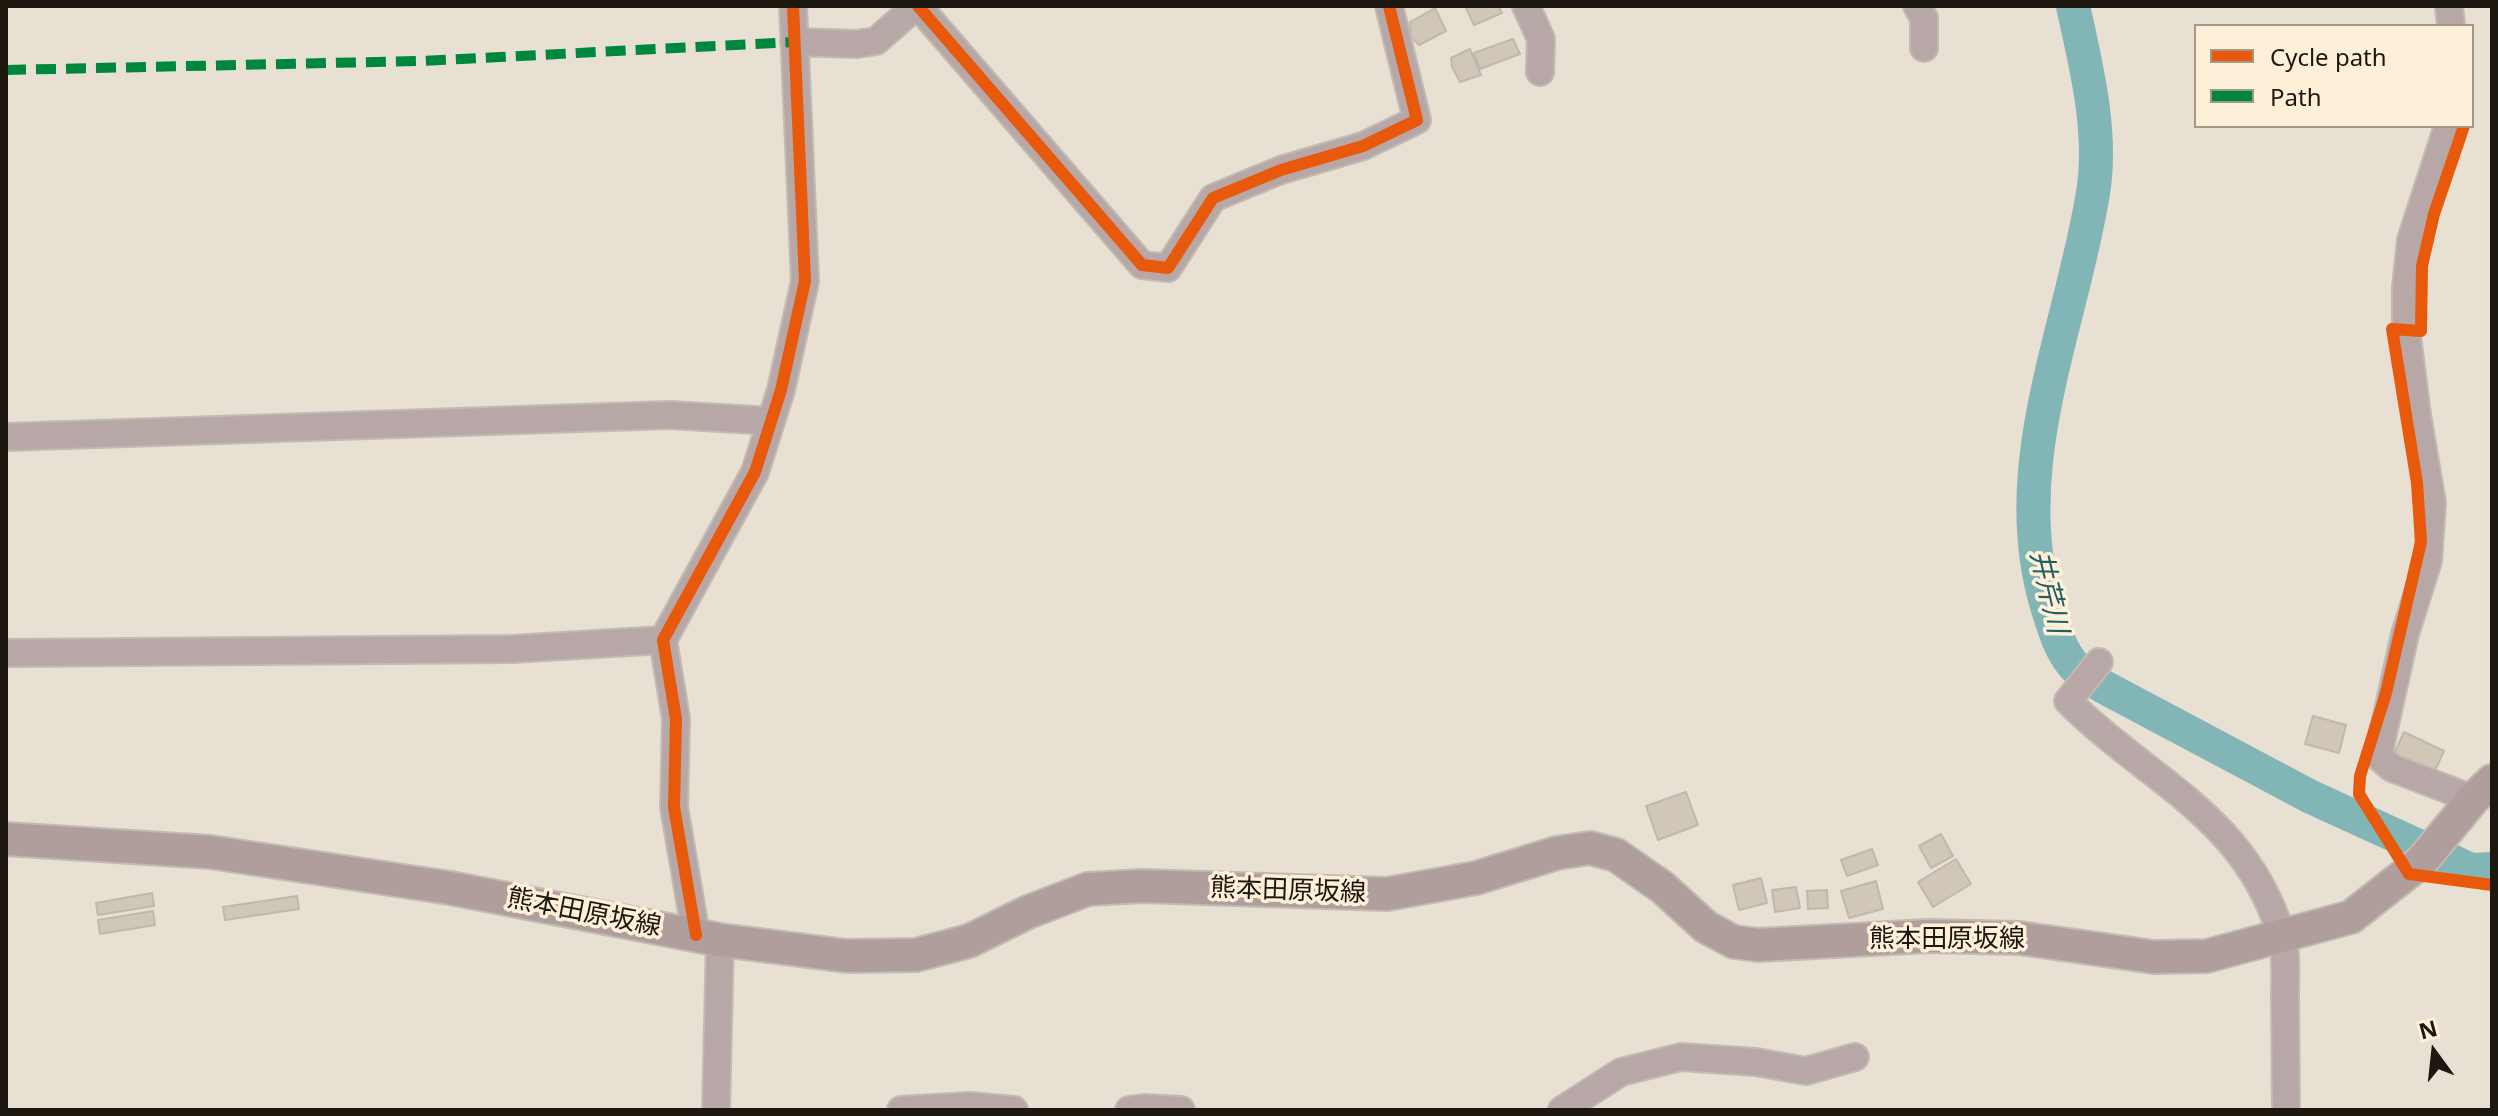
<!DOCTYPE html>
<meta charset="utf-8">
<style>
body{margin:0}
#map{position:relative;width:2498px;height:1116px;overflow:hidden;background:#e7e0d3;font-family:"Noto Sans",sans-serif}
canvas{display:block}
.frame{position:absolute;inset:0;border:8px solid #1c170f;pointer-events:none}
.legend{position:absolute;left:2194px;top:24px;width:280px;height:104px;box-sizing:border-box;background:#fdefd8;border:2px solid #a39988;margin:0;padding:10px 14px;list-style:none;font-size:24px;color:#1c170f}
.legend li{display:flex;align-items:center;gap:16px;height:40px}
.legend b{width:40px;border:2px solid #a39988}
.north{position:absolute;left:2394px;top:1012px;width:80px;height:80px;-webkit-text-stroke:6px #fdefd8;paint-order:stroke;rotate:345deg;font-size:22px;font-weight:700;line-height:32px;text-align:center;color:#1c170f}
.north::after{content:'';display:block;margin:auto;width:28px;height:36px;background:#1c170f;clip-path:polygon(50% 0,100% 100%,50% 72%,0 100%)}
</style>
<div id="map">
<canvas width="2498" height="1116"></canvas>
<div class="frame"></div>
<ul class="legend">
<li><b style="height:10px;background:#e8590c"></b>Cycle path</li>
<li><b style="height:10px;background:#00873e"></b>Path</li>
</ul>
<div class="north">N</div>
</div>
<script>
const ctx = document.querySelector('canvas').getContext('2d');
ctx.lineJoin = 'round';
function stroke(path, color, width, dash) {
  ctx.strokeStyle = color;
  ctx.lineWidth = width;
  ctx.lineCap = dash ? 'butt' : 'round';
  ctx.setLineDash(dash || []);
  ctx.stroke(path);
}
function paint(path, color) {
  ctx.fillStyle = color;
  ctx.fill(path, 'evenodd');
}
function write(font, color, halo, rows, align = 'center') {
  ctx.font = font + ' "Noto Sans","Noto Sans JP",sans-serif';
  ctx.lineWidth = 7;
  ctx.setLineDash([]);
  ctx.textBaseline = 'middle';
  ctx.strokeStyle = halo;
  ctx.fillStyle = color;
  for (const [text, x, y, turn = 0] of rows) {
    ctx.save();
    ctx.translate(x, y);
    ctx.rotate((+turn || 0) * Math.PI / 180);
    ctx.textAlign = isNaN(turn) ? turn : align;
    if (halo) ctx.strokeText(text, 0, 0);
    ctx.fillText(text, 0, 0);
    ctx.restore();
  }
}
stroke(new Path2D(`
 M2073 6C2086 65 2103 132 2093 193 2071 329 2005 467 2047 606 2054 627 2059 649 2074 666 2082 675 2095 681 2104 687L2311 797 2471 870 2492 869`), '#82b5b5', 34);
const building = new Path2D(`
 M1465 6H1501L1499 7 1502 13 1474 25Z
 M1435 8 1446 31 1419 45 1411 37 1410 22Z
 M1513 39 1520 54 1480 69 1474 53Z
 M1470 49 1481 75 1460 82 1452 67 1451 58Z
 M2313 716 2346 725 2339 753 2305 744Z
 M2404 732 2444 751 2433 775 2393 756Z
 M1686 792 1698 825 1658 840 1646 806Z
 M1941 834 1953 856 1931 868 1919 846Z
 M1872 849 1878 865 1847 876 1841 860Z
 M1956 859 1971 884 1933 907 1918 882Z
 M1761 878 1767 903 1739 910 1733 885Z
 M1876 881 1883 909 1849 918 1841 891Z
 M1796 887 1800 908 1775 912 1772 890Z
 M1827 890 1828 908 1808 909 1807 891Z
 M152 893 154 906 98 915 96 903Z
 M297 896 299 909 225 920 223 907Z
 M153 911 155 925 100 934 98 920Z`);
paint(building, '#d0c7b8');
stroke(building, '#beb8ae', 2);
const minor = new Path2D(`
 M918 6 1142 265 1168 268 1213 198 1281 170 1363 146 1417 120 1389 6
 M1526 6 1541 39 1540 72
 M1917 6 1924 18V48
 M2449 6 2451 26
 M794 42 857 44 876 41 916 6
 M2448 126 2411 240 2406 287V329L2417 415 2432 503 2428 561 2405 634 2378 756 2392 768 2473 799
 M6 437 670 415 771 421
 M6 653 512 649 663 640
 M2099 662 2068 701C2148 781 2245 816 2281 934 2287 952 2285 976 2285 995 2285 1033 2286 1072 2286 1110
 M696 935 674 807 676 719 663 640 755 472 781 390 805 281 793 6
 M716 1110 720 940
 M901 1110 970 1106 1014 1110
 M1129 1110 1144 1108 1181 1110
 M1562 1110 1621 1072 1681 1057 1756 1062 1806 1071 1855 1057`);
const major = new Path2D(`
 M6 839 210 852 450 888 720 940 847 956 916 955 969 941 1028 912 1088 889 1142 886 1387 894 1476 878 1557 853 1590 848 1616 855 1662 887 1706 927 1734 942 1758 945 1928 936 2019 938 2154 957 2207 956 2351 917 2421 862 2473 799 2492 781`);
stroke(minor, '#c1bbb1', 30);
stroke(major, '#c1bbb1', 36);
stroke(minor, '#b7a7a7', 26);
stroke(major, '#b09e9c', 32);
stroke(new Path2D(`
 M6 70 421 61 794 42`), '#00873e', 10, [20, 10]);
stroke(new Path2D(`
 M918 6 1142 265 1168 268 1213 198 1281 170 1363 146 1417 120 1389 6
 M2464 126 2434 214 2422 266 2421 331 2392 329 2417 483 2421 542 2386 693 2360 776 2359 794 2409 874 2492 885
 M696 935 674 807 676 719 663 640 755 472 781 390 805 281 793 6`), '#e8590c', 12);
write('26px', '#1c170f', '#fdefd8', [
 ["熊本田原坂線",1288,891,2],
 ["熊本田原坂線",584,913,11],
 ["熊本田原坂線",1947,940]
]);
write('italic 28px', '#205f64', '#fdefd8', [
 ["井芹川",2048,592,77]
]);
</script>
